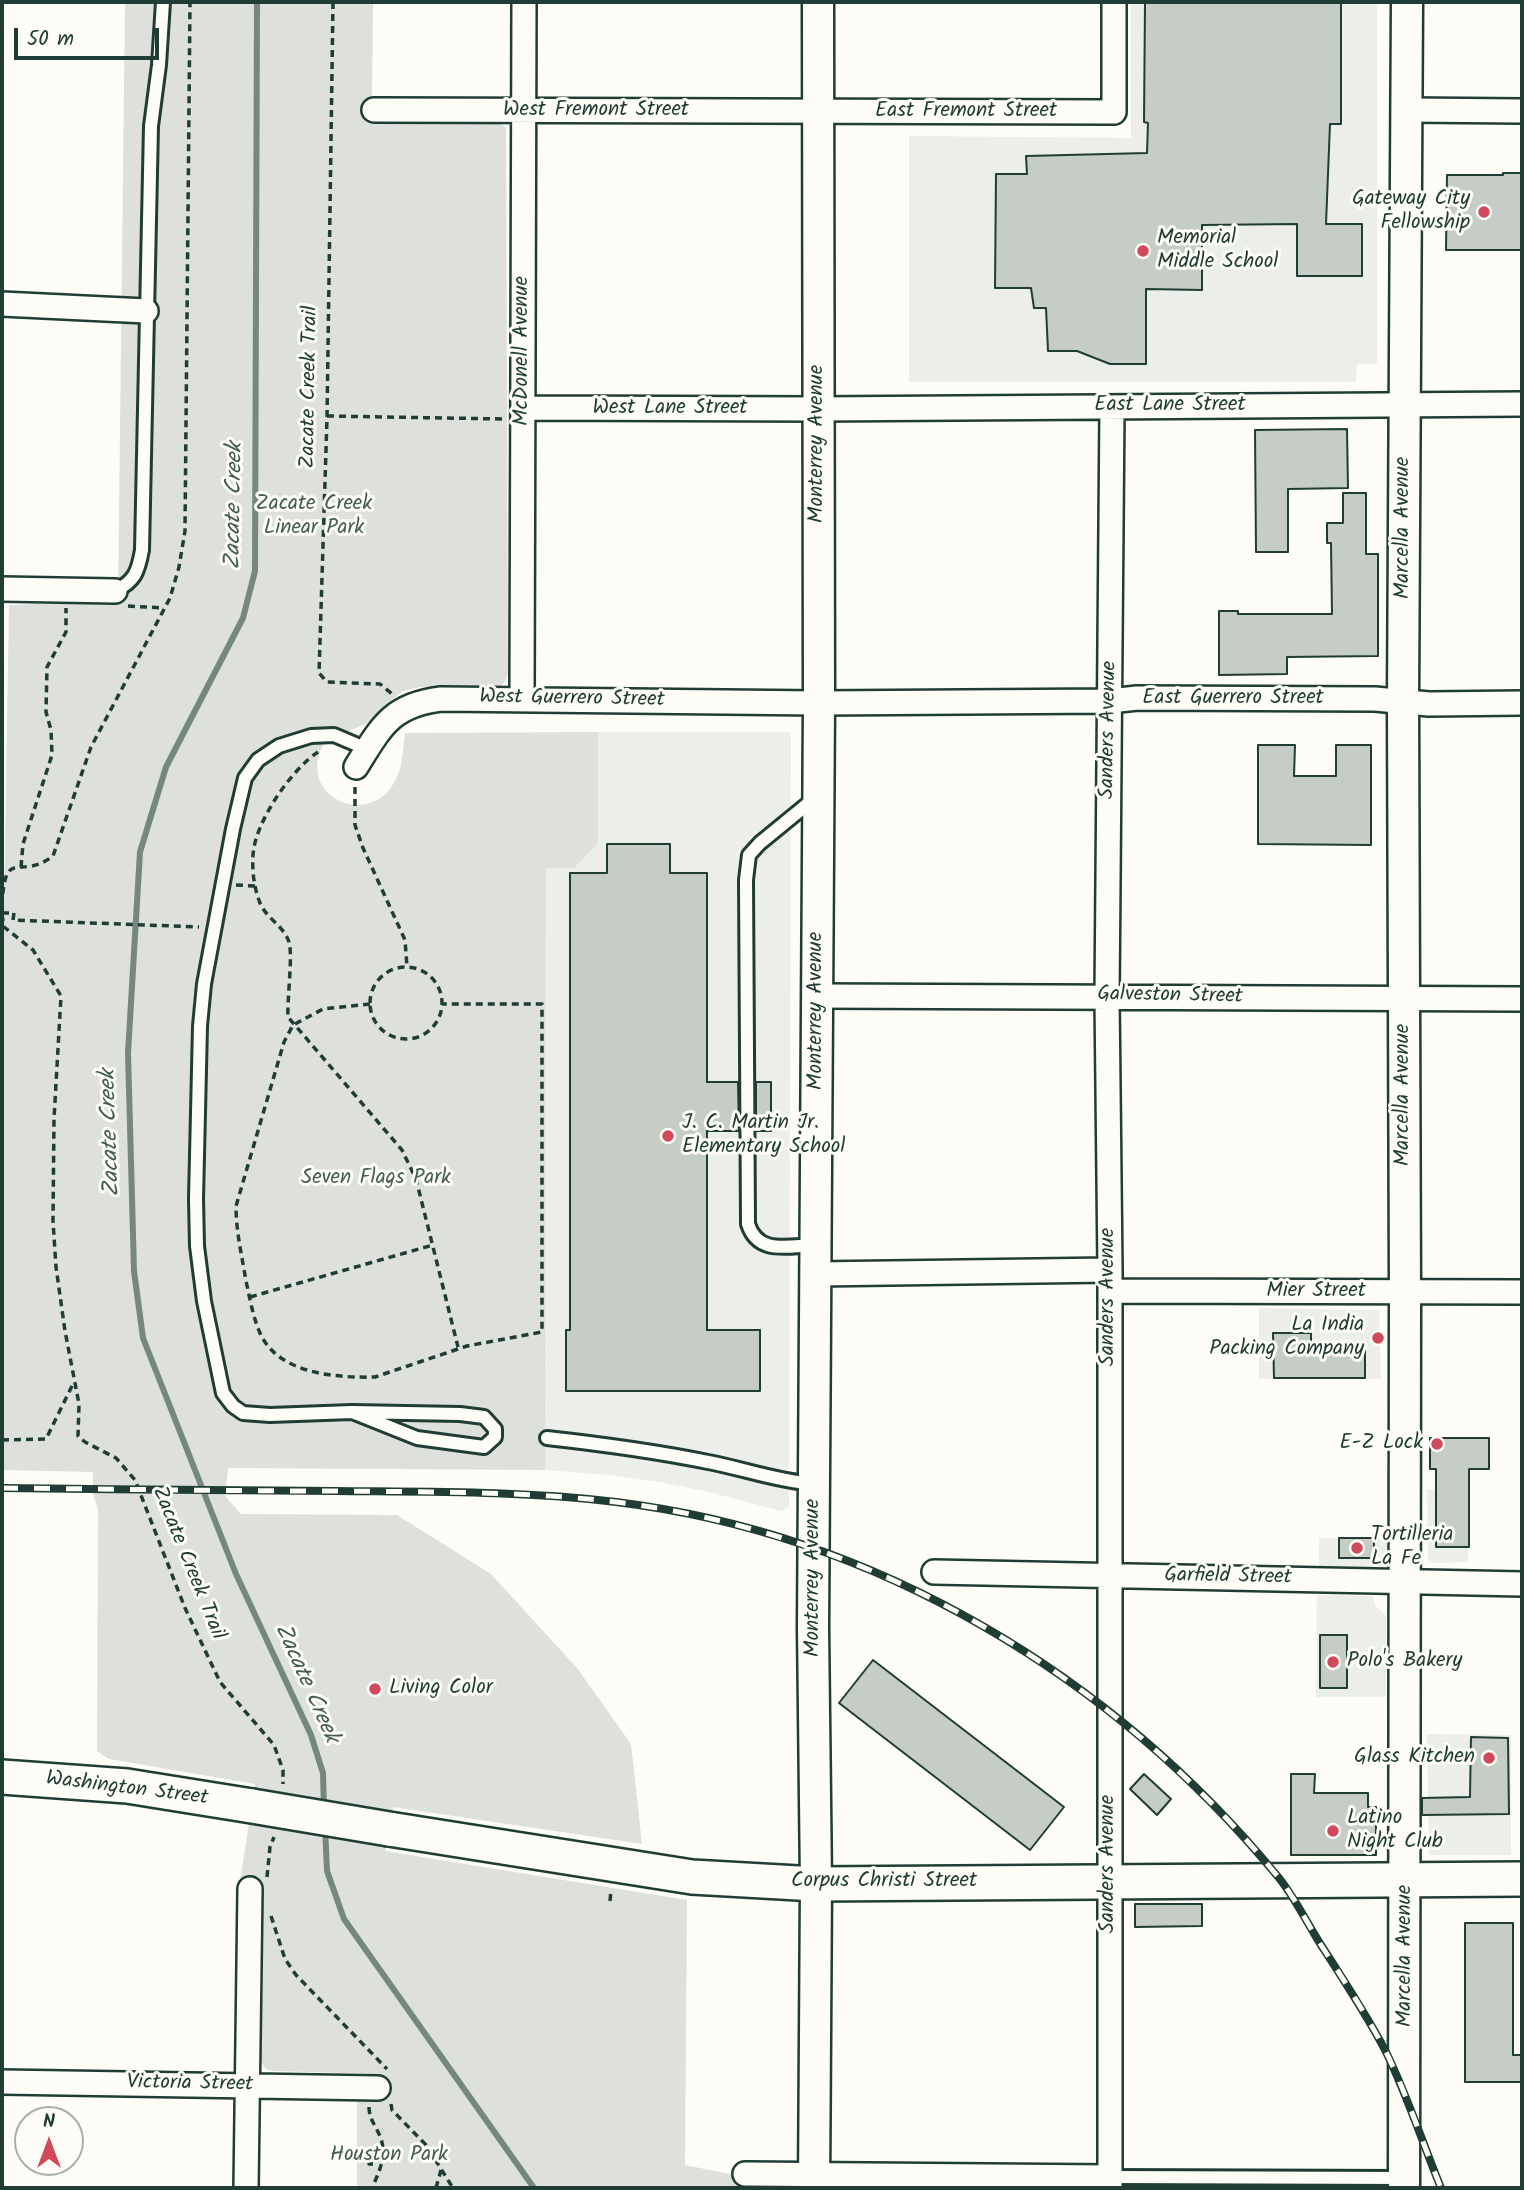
<!DOCTYPE html>
<style>
body{margin:0}
#map{position:relative;width:1524px;height:2190px;overflow:hidden;background:#fdfcf7;font-family:Kalam,sans-serif}
canvas{display:block}
.frame{position:absolute;inset:0;border:4px solid #1f3d34;pointer-events:none}
.north{position:absolute;left:14px;top:2106px;width:70px;height:70px;box-sizing:border-box;background:#fdfcf7;border:2px solid #a4b0a9;border-radius:50%;rotate:0deg;font-size:19px;font-weight:700;line-height:28px;text-align:center;color:#1f3d34}
.north::after{content:'';display:block;margin:auto;width:24px;height:32px;background:#d1495b;clip-path:polygon(50% 0,100% 100%,50% 72%,0 100%)}
.scale{position:absolute;left:14px;top:28px;width:145px;height:32px;box-sizing:border-box;border:4px solid #1f3d34;border-top:0;padding-left:9px;font-size:21px;line-height:24px;white-space:nowrap;color:#1f3d34;-webkit-text-stroke:5px #fdfcf7;paint-order:stroke}
</style>
<div id="map">
<canvas width="1524" height="2190"></canvas>
<div class="frame"></div>
<div class="north">N</div>
<div class="scale">50 m</div>
</div>
<script>
const ctx = document.querySelector('canvas').getContext('2d');
ctx.lineJoin = 'round';
function paint(path, color) {
  ctx.fillStyle = color;
  ctx.fill(path, 'evenodd');
}
function stroke(path, color, width, dash) {
  ctx.strokeStyle = color;
  ctx.lineWidth = width;
  ctx.lineCap = dash ? 'butt' : 'round';
  ctx.setLineDash(dash || []);
  ctx.stroke(path);
}
function write(font, color, halo, rows, align = 'center') {
  ctx.font = font + ' Kalam,sans-serif';
  ctx.lineWidth = 6;
  ctx.setLineDash([]);
  ctx.textBaseline = 'middle';
  ctx.strokeStyle = halo;
  ctx.fillStyle = color;
  for (const [text, x, y, turn = 0] of rows) {
    ctx.save();
    ctx.translate(x, y);
    ctx.rotate((+turn || 0) * Math.PI / 180);
    ctx.textAlign = isNaN(turn) ? turn : align;
    if (halo) ctx.strokeText(text, 0, 0);
    ctx.fillText(text, 0, 0);
    ctx.restore();
  }
}
paint(new Path2D(`
 M1131 2H1377V364H1357L1356 382H909V136L1131 138Z
 M598 732H791L789 1507 781 1511 709 1492 660 1482 609 1475 545 1470 546 867 598 843Z
 M1259 1308 1379 1310 1381 1379H1259Z
 M1427 1489 1469 1490 1468 1562 1433 1563 1428 1559Z
 M1319 1538H1387V1561L1384 1567 1376 1570 1319 1568Z
 M1317 1595 1373 1596 1375 1605 1386 1616V1697H1316Z
 M1427 1734 1511 1735V1855H1429Z`), '#eceee9');
paint(new Path2D(`
 M125 2H373L372 97 379 121 501 124 506 128 508 673 505 682 500 686 420 687 403 691 383 707 366 724 325 741C293 797 370 830 395 781 403 767 403 748 405 733L598 732V843L574 868H546L545 1470 228 1468 225 1496 241 1514 397 1515 491 1574 577 1668 631 1744 642 1844 393 1807 385 1851 687 1900 685 2165 799 2188H357V2100H381V2074L272 2071 266 2069 261 2062 260 1886 240 1881 255 1784 109 1759 97 1751 98 1509 93 1494V1472L2 1470V911L4 910 9 605 118 601Z`), '#dde0db');
stroke(new Path2D(`
 M257 2 255 571 243 618 166 767 140 852 128 1053 134 1271 143 1338 236 1574 311 1735 323 1773 324 1809
 M325 1827 327 1871 344 1919 534 2188`), '#75877f', 6);
const building = new Path2D(`
 M1145 2H1341V124H1330L1326 224H1362V276H1297V224L1202 225V290L1146 289V364H1110L1077 351H1048L1046 308H1034L1031 288H995L996 174H1027L1026 156 1147 153 1148 123 1144 122Z
 M1503 173H1522L1521 250H1446L1447 175H1503Z
 M1347 429 1348 488 1288 489V552H1256L1255 430Z
 M1343 493H1366V554H1378V656L1287 657V674L1219 675V611H1238V614H1332L1331 543H1327V523H1343Z
 M1258 745H1295L1294 776H1336V745H1371V845L1258 844Z
 M607 844H670V873H707V1082H738L739 1131H707V1330H760V1391H566V1330H570V873H607Z
 M756 1082H771V1131H756Z
 M1273 1333H1311V1344L1365 1343V1378H1274Z
 M1430 1438H1489V1469H1469V1547H1436V1469H1430Z
 M1339 1538H1374V1558H1339Z
 M1320 1635H1347V1688H1320Z
 M873 1660 1064 1807 1030 1850 839 1703Z
 M1471 1737 1508 1738 1509 1814 1422 1815V1798L1470 1797Z
 M1144 1774 1171 1799 1157 1815 1130 1789Z
 M1291 1774H1315L1314 1793H1368V1807H1376V1855H1291Z
 M1135 1904H1202V1926L1135 1927Z
 M1465 1923H1513V2055H1522V2082H1465Z`);
paint(building, '#c6cdc7');
stroke(building, '#1f3d34', 2);
const service = new Path2D(`
 M115 591C135 581 138 572 142 550L151 126 159 65 163 2
 M814 1245C787 1246 758 1255 748 1224L746 880 749 855 760 843 815 798
 M352 1412 417 1438 484 1447 495 1437V1429L484 1417 460 1414 352 1412 270 1415 243 1413 233 1406 223 1393 204 1301 197 1246 196 1199 200 1026 204 984 233 829 245 778 258 760 279 746 311 736 334 735 367 749
 M547 1438C601 1444 654 1451 708 1462 745 1469 776 1481 814 1484
 M1110 2177 1403 2178`);
const minor = new Path2D(`
 M374 110 1114 112V2
 M1407 110 1522 111
 M2 304 146 311
 M523 408 818 409 1522 404
 M2 589 115 591
 M522 699 524 2
 M356 767C381 727 391 705 441 699L819 703 1110 701 1137 698 1375 699 1429 704 1522 703
 M817 996 1522 999
 M816 1274 1110 1270
 M1110 1291 1522 1292
 M934 1572 1522 1584
 M2 2082 378 2088
 M745 2174 1110 2177
 M246 2188 250 1889
 M1110 2188V1270L1107 997 1112 407`);
const tertiary = new Path2D(`
 M814 2188 816 1884 813 1627 819 703 818 2
 M1404 2188 1405 1292 1403 701 1407 2`);
const secondary = new Path2D(`
 M2 1777 127 1786 252 1806
 M389 1829 692 1877 816 1884 1522 1879`);
stroke(service, '#1f3d34', 18);
stroke(minor, '#1f3d34', 28);
stroke(tertiary, '#1f3d34', 35);
stroke(secondary, '#1f3d34', 38);
stroke(new Path2D(`
 M333 2 327 418 319 673 327 682 380 684 392 694
 M327 416 503 419
 M128 606 164 608
 M318 752C291 770 255 822 253 855 252 871 254 888 260 903 266 918 284 926 289 942 293 955 287 1000 288 1017L402 1150 416 1179 458 1347
 M355 787V825L363 848 405 940 407 967
 M21 867 23 844 52 755 51 730 46 712 47 667 66 632V608
 M236 885 255 886
 M2 906C5 844 19 882 53 856L91 747 170 598 179 567 185 531 190 2
 M2 913H14L13 920 199 927
 M2 914 4 927 33 950 61 996 54 1119 53 1221 56 1267 65 1331 79 1404 78 1436 85 1442 116 1458 135 1480 185 1608 220 1682 274 1745 283 1770V1784
 M370 1003a36 36 0 1 1 72 0a36 36 0 1 1-72 0Z
 M370 1004 323 1009 293 1025 284 1042 236 1206C236 1232 242 1256 246 1281 250 1299 253 1317 260 1333 278 1374 336 1378 375 1377L467 1346 542 1332V1004H442
 M250 1297 433 1245
 M2 1440 46 1439 74 1382
 M267 1877 270 1847 274 1837
 M610 1901 611 1890
 M271 1916 285 1959 296 1975 387 2069
 M391 2104 392 2110 426 2145 453 2188
 M369 2107C369 2120 377 2127 381 2139 387 2156 379 2172 372 2188
 M377 2156V2164H369V2156H382
 M436 2188 441 2170`), '#1f3d34', 3.5, [7, 5]);
stroke(service, '#fdfcf7', 12);
stroke(minor, '#fdfcf7', 23);
stroke(tertiary, '#fdfcf7', 30);
stroke(secondary, '#fdfcf7', 33);
const rail = new Path2D(`
 M2 1488C113 1489 224 1491 335 1491 429 1492 523 1491 616 1502 877 1534 1113 1676 1279 1878 1295 1898 1307 1923 1321 1945 1343 1979 1366 2014 1385 2050 1406 2092 1423 2144 1441 2188`);
stroke(rail, '#1f3d34', 8);
stroke(rail, '#fdfcf7', 5, [16]);
const secondaryBridge = new Path2D(`
 M252 1806 389 1829`);
stroke(secondaryBridge, '#1f3d34', 38, []);
stroke(secondaryBridge, '#fdfcf7', 33);
for (const [x, y, r, color] of [
 [1484,212,7,"#d1495b"],
 [1143,251,7,"#d1495b"],
 [668,1136,7,"#d1495b"],
 [1378,1338,7,"#d1495b"],
 [1437,1444,7,"#d1495b"],
 [1357,1548,7,"#d1495b"],
 [1333,1662,7,"#d1495b"],
 [375,1689,7,"#d1495b"],
 [1489,1758,7,"#d1495b"],
 [1333,1831,7,"#d1495b"]
]) {
  const dot = new Path2D();
  dot.arc(x, y, r, 0, 2 * Math.PI);
  ctx.fillStyle = color;
  ctx.fill(dot);
  stroke(dot, '#fdfcf7', 2.5);
}
write('21px', '#1f3d34', '#fdfcf7', [
 ["West Fremont Street",596,111],
 ["East Fremont Street",966,112],
 ["McDonell Avenue",523,351,-90],
 ["Zacate Creek Trail",311,387,-89],
 ["East Lane Street",1170,406],
 ["West Lane Street",670,409],
 ["Monterrey Avenue",818,444,-90],
 ["Marcella Avenue",1404,528,-90],
 ["East Guerrero Street",1233,699],
 ["West Guerrero Street",572,700,1],
 ["Sanders Avenue",1110,730,-89],
 ["Galveston Street",1170,997,1],
 ["Monterrey Avenue",817,1011,-90],
 ["Marcella Avenue",1404,1095,-90],
 ["Mier Street",1316,1292],
 ["Sanders Avenue",1109,1297,-90],
 ["Zacate Creek Trail",187,1564,68],
 ["Monterrey Avenue",814,1578,-90],
 ["Garfield Street",1228,1578,1],
 ["Washington Street",127,1790,7],
 ["Sanders Avenue",1109,1864,-90],
 ["Corpus Christi Street",884,1882],
 ["Marcella Avenue",1406,1956,-90],
 ["Victoria Street",190,2085,1]
]);
write('21px', '#1f3d34', '#fdfcf7', [
 ["Gateway City",1470,200,"right"],
 ["Fellowship",1470,224,"right"],
 ["Memorial",1157,239],
 ["Middle School",1157,263],
 ["J. C. Martin Jr.",682,1124],
 ["Elementary School",682,1148],
 ["La India",1364,1326,"right"],
 ["Packing Company",1364,1350,"right"],
 ["E-Z Lock",1423,1444,"right"],
 ["Tortilleria",1371,1536],
 ["La Fe",1371,1560],
 ["Polo's Bakery",1347,1662],
 ["Living Color",389,1689],
 ["Glass Kitchen",1475,1758,"right"],
 ["Latino",1347,1819],
 ["Night Club",1347,1843]
], 'left');
write('21px', '#455e55', '#fdfcf7', [
 ["Zacate Creek",314,505],
 ["Linear Park",314,529],
 ["Seven Flags Park",376,1179],
 ["Houston Park",389,2156]
]);
write('italic 23px', '#435c53', '#fdfcf7', [
 ["Zacate Creek",236,506,-89],
 ["Zacate Creek",112,1133,-92],
 ["Zacate Creek",305,1684,66]
]);
</script>
